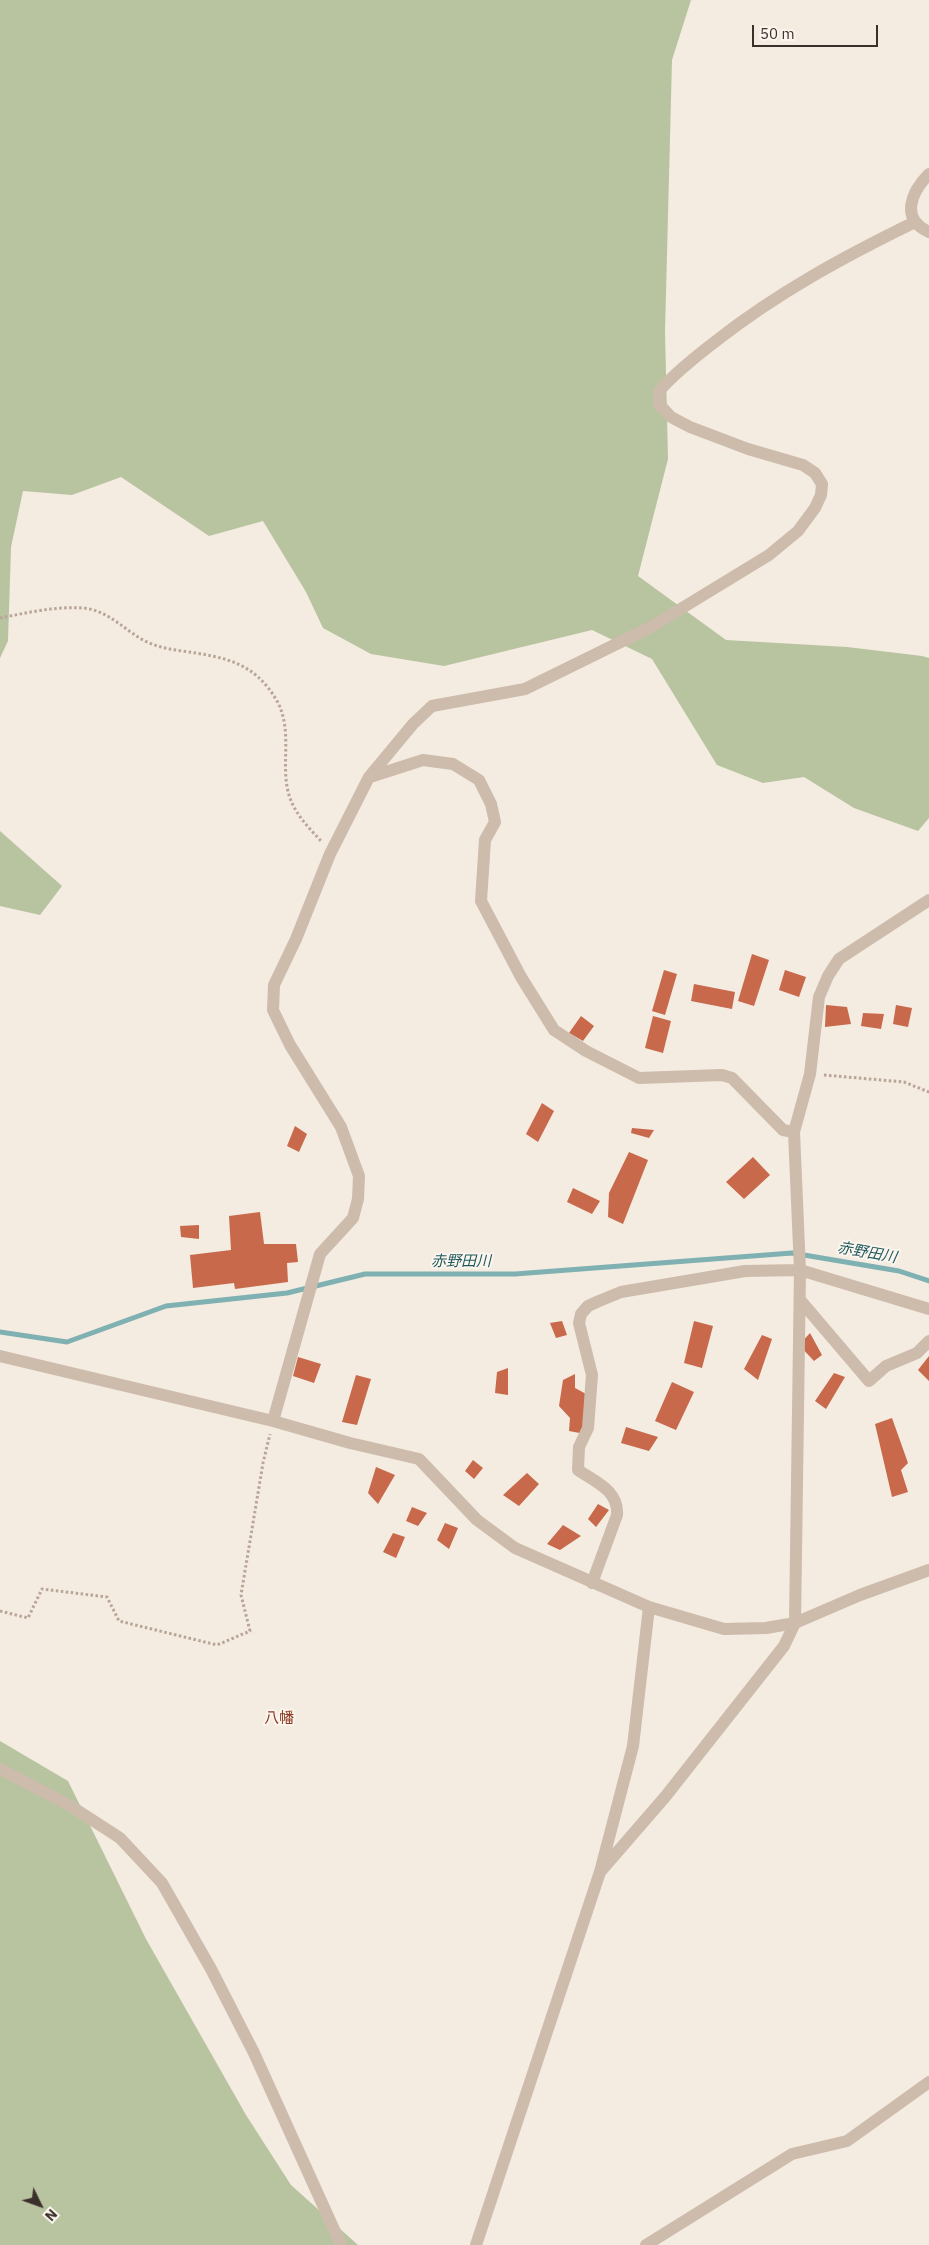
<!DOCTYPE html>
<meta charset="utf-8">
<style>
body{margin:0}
#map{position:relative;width:929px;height:2245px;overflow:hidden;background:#f4ebe1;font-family:"IBM Plex Sans",sans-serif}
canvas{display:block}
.north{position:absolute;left:15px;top:2180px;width:50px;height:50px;-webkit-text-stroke:4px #fbf5ee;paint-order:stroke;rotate:132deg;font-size:14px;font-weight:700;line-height:20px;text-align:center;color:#3b302b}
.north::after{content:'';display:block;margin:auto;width:18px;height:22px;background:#3b302b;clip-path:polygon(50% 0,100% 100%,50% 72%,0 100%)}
.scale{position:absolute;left:752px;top:25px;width:126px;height:22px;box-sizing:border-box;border:2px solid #3b302b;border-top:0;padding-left:6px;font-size:15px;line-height:18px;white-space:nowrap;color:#3b302b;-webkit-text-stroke:4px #fbf5ee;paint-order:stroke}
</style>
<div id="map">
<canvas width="929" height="2245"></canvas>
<div class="north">N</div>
<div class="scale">50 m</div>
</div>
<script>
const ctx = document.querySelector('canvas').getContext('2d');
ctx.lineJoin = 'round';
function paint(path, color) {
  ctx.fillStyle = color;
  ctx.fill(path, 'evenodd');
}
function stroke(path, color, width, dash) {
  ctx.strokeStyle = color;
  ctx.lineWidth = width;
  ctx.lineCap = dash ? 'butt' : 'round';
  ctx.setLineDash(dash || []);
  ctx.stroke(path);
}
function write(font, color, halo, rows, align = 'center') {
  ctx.font = font + ' "IBM Plex Sans","Noto Sans JP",sans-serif';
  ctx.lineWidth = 4;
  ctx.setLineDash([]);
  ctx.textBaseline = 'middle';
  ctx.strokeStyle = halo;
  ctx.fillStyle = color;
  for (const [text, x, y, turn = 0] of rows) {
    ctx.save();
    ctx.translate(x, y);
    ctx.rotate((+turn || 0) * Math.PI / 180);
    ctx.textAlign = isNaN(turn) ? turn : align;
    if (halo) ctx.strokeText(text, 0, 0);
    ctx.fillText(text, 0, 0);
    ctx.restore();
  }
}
paint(new Path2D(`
 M0 0H691L672 60 665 331 668 459 638 576 726 640 847 647 922 656 929 658V818L918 831 854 808 804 777 763 783 717 765 652 659 592 630 444 666 371 654 323 628 306 592 263 521 209 536 121 477 72 495 23 491 11 547 8 641 0 658Z
 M0 831 62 886 40 915 0 906Z
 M0 1741 68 1781 146 1939 246 2115 291 2185 358 2245H0Z`), '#b8c4a0');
stroke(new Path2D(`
 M0 1332 67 1342 166 1306 287 1293 365 1274H515L792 1253 899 1271 929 1281`), '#7fb0b2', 5);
paint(new Path2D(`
 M752 954 769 960 754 1006 738 1001Z
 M664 970 677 974 665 1015 652 1011Z
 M785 970 806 977 799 997 779 990Z
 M694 984 735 992 732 1009 691 1001Z
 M826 1005 847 1007 851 1024 825 1027Z
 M896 1005 912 1008 908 1027 893 1024Z
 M863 1013 884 1014 881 1029 861 1026Z
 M581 1016 594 1026 583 1041 569 1033Z
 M653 1016 671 1021 663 1053 645 1048Z
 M542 1103 554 1111 538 1142 526 1134Z
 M295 1126 307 1134 299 1152 287 1146Z
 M632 1128 654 1130 649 1138 631 1133Z
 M629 1152 648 1160 623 1224 608 1217 609 1193Z
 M753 1157 770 1175 744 1199 726 1182Z
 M573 1188 600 1201 592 1214 567 1202Z
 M260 1212 264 1244H296L298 1262 287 1263 288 1282 235 1289 234 1283 193 1288 190 1255 231 1250 229 1216Z
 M199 1225V1239L181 1237 180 1226Z
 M562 1321 567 1335 556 1338 550 1323Z
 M694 1321 713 1326 702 1368 684 1363Z
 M810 1333 822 1355 814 1361 799 1345Z
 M762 1335 772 1339 758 1380 744 1369Z
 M929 1356V1381L918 1370Z
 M298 1357 321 1364 314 1383 293 1376Z
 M508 1368V1395L495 1393 497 1372Z
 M834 1373 845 1377 826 1409 815 1401Z
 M575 1374V1388L588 1395 585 1434 569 1431 570 1418 559 1406 563 1380Z
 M356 1375 371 1379 357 1425 342 1422Z
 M672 1382 694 1392 676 1430 655 1421Z
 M892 1418 908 1463 901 1470 908 1492 892 1497 875 1424Z
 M626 1427 658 1437 649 1451 621 1443Z
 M473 1460 483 1468 474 1479 465 1471Z
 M376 1467 395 1475 378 1504 368 1493Z
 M527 1473 539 1484 519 1506 503 1495Z
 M598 1504 609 1510 596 1527 588 1519Z
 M412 1507 427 1513 418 1526 406 1521Z
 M445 1523 458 1528 449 1549 437 1540Z
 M563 1525 581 1536 560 1550 547 1544Z
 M393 1533 405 1537 396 1558 383 1552Z`), '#c8694b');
stroke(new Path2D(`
 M0 618C26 613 55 606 83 608 108 610 124 630 145 641 157 647 169 649 182 651 223 657 254 661 277 701 294 732 279 768 290 798 296 815 309 828 321 841
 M824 1075 904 1082 929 1092
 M0 1611 28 1618 42 1589 107 1597 119 1621 217 1645 250 1631 241 1595 263 1463 270 1434`), '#b9a596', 3, [2.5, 2.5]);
stroke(new Path2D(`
 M929 174C912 191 899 219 929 232
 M370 777 423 760 453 764 479 780 491 804 495 822 485 840 481 901 521 977 554 1030 586 1051 639 1078 722 1075 732 1078 783 1130 794 1132
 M800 1300 869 1381 886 1366 917 1353 929 1341
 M0 1356 273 1421 350 1443 419 1459 477 1520 515 1548 649 1607 724 1629 766 1628 795 1623 860 1595 929 1570
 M273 1421 320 1254 353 1218 358 1199 359 1176 341 1127 290 1045 273 1010 274 985 296 939 330 854 369 777 413 724 432 706 525 689 651 627 769 555 798 531 815 508 821 495 822 484 815 473 803 465 748 449 690 427 671 417 659 404V391C676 372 695 357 716 341 777 293 845 256 915 222
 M592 1583 617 1515C619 1491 596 1482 578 1470L579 1447 588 1428 592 1375 579 1323 581 1314 588 1306 599 1301 621 1292 745 1271 800 1270 929 1309
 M0 1769 69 1805 120 1838 162 1883 211 1969 254 2053 341 2245
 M600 1872 665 1797 784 1646 795 1623 800 1270 794 1132 810 1074 819 997 828 976 839 959 929 900
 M476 2245 600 1872 633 1746 649 1607
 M646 2245 792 2154 847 2141 929 2082`), '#cdbbac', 12);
write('italic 15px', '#1f5a5e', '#fbf5ee', [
 ["赤野田川",867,1253,10],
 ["赤野田川",461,1262]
]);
write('15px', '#8c3b22', '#fbf5ee', [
 ["八幡",279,1719]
]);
</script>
